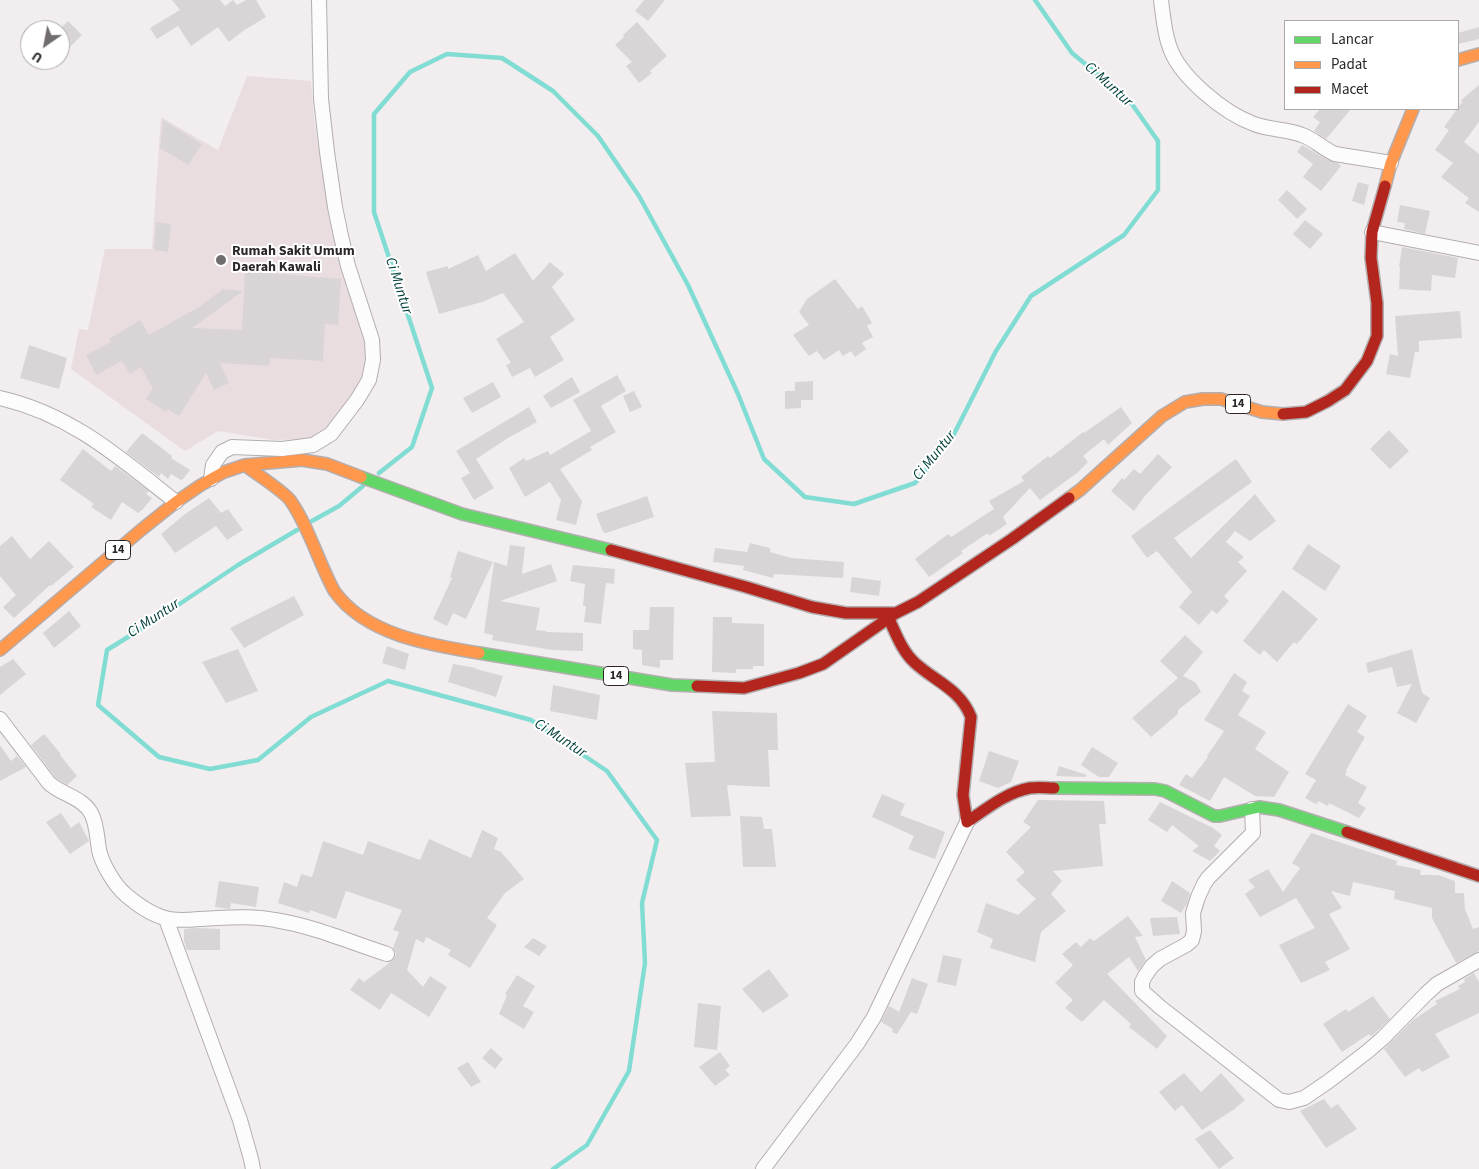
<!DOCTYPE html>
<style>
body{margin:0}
#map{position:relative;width:1479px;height:1169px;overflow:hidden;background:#f2edee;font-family:"Source Sans 3",sans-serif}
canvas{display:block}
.legend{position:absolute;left:1284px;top:20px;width:175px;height:90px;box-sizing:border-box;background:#fff;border:1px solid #aaa9a9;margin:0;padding:6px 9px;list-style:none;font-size:15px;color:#2b2728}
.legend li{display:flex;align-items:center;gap:10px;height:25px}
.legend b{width:25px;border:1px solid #aaa9a9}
.north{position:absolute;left:20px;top:20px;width:50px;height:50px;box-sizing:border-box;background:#fff;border:1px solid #aaa9a9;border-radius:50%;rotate:213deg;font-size:14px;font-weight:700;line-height:20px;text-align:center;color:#2b2728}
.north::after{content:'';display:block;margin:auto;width:18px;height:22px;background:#716c6d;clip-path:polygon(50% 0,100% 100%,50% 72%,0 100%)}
</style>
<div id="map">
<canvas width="1479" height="1169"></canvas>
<ul class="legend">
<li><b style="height:6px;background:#63d668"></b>Lancar</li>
<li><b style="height:6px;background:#ff974d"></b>Padat</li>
<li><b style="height:6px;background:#b3261e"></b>Macet</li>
</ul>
<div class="north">U</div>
</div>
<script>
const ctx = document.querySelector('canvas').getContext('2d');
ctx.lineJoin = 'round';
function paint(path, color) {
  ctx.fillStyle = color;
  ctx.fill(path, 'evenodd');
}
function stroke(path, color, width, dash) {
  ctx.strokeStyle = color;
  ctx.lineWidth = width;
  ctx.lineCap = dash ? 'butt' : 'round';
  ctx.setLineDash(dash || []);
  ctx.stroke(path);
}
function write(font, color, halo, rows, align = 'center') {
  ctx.font = font + ' "Source Sans 3",sans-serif';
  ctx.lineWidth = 4;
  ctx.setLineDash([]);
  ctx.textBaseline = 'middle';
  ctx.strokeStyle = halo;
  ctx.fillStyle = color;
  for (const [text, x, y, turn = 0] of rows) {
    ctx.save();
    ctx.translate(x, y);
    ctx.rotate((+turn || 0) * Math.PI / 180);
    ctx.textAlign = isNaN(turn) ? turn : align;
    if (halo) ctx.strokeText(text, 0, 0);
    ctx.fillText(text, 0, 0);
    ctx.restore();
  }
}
paint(new Path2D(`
 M247 76 311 81 314 120 329 214 343 272 363 332 366 354 362 379 350 401 334 422 309 439 274 440 218 431 185 451 71 369 79 329 88 330 105 249H152L161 117 218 150Z`), '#e9dde0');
stroke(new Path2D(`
 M379 473 412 447 432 388 374 212V114L410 72 447 54 502 58 553 91 598 136 639 196 688 285 738 394 764 459 805 497 854 504 915 483 953 436 996 351 1031 296 1124 235 1158 190V141L1129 100 1072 53 1035 0
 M312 521 339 506 363 486
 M297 530 238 565 157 619 107 650 98 705 159 757 210 769 258 760 311 717 388 681 531 720 607 771 657 840 642 903 645 963 629 1071 587 1145 553 1169`), '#81ddd3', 4.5);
paint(new Path2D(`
 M172 0H220L225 6 233 0 237 5 246 0H256L266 17 243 31 229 42 218 27 191 46 178 26 157 39 150 28 180 10Z
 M644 0H665L648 21 635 11Z
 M68 21 82 35 60 57V29Z
 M637 22 667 56 650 71 652 73 639 83 626 66 632 62 615 45 624 37 623 35Z
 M1479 27V39L1458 44V33Z
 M1479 85V122L1464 142 1479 154V212L1465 203 1469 198 1441 177 1453 163 1435 150 1449 130 1444 127 1462 102 1461 100Z
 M1320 109H1351L1326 139 1314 131 1320 122 1313 117Z
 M163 120 202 144 188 165 160 148Z
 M1302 145 1326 159 1338 163 1341 166 1321 191 1303 177 1313 164 1297 152Z
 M1358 182 1369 185 1364 205 1352 201Z
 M1287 190 1307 209 1297 219 1278 200Z
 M1400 205 1430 211 1425 234 1404 229 1405 223 1397 222Z
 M1305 220 1323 234 1310 249 1293 234Z
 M156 222 171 224 168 252 154 250Z
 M1402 247 1458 258 1455 278 1432 275 1431 291 1399 289 1400 267H1399Z
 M515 253 533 281 550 262 564 274 552 287 575 320 550 337 564 360 535 377 530 368 512 377 506 365 511 363 496 339 524 322 503 293 482 302 439 314 426 272 448 266V269L478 255 486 271Z
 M245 271 341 279 338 325 325 324 323 361 270 358 269 366 220 363 229 383 214 390 206 373 179 416 168 409 166 412 146 399 153 389 141 367 130 374 122 361 96 375 86 355 111 342 109 339 140 320 149 335 199 307 223 289 243 291 192 328 242 330Z
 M835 279 858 309 862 306 872 323 867 326 873 337 862 343 866 349 855 357 851 351 843 356 839 350 824 360 817 351 809 356 793 335 809 325 799 312 807 299Z
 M1460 311 1462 338 1419 341V352H1415L1410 378 1386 374 1390 354 1398 356 1395 316Z
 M29 345 67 358 59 389 20 378Z
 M617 375 626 391 601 406 616 432 590 447 592 450 560 469 582 501 576 525 556 520 561 500 550 482 525 497 509 468 524 458 526 461 548 451 550 455 591 431 573 400Z
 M572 377 580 392 551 408 543 396Z
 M813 381V400H801V408L785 409V391H795V382Z
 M493 382 501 397 472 413 463 398Z
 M634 391 642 407 630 412 623 396Z
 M529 407 537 422 508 438 476 459 494 488 474 500 461 478 470 473 456 451Z
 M1121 407 1132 423 1108 445 1104 439 1083 456 1088 462 1077 473 1040 500 1030 488 1003 517 1007 524 989 536 988 533 961 551 963 553 929 577 915 559 948 534 951 537 994 509 989 501 1024 481 1021 477 1048 456 1050 458 1083 432 1084 433Z
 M1389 430 1409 451 1390 469 1370 449Z
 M142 433 172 456 171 458 190 470 184 478 181 480 171 474 168 479 161 473 159 477 126 452Z
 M83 449 111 471 115 466 149 491 146 494 152 498 143 509 138 513 122 502 111 520 91 507 94 504 60 480Z
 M1158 454 1172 467 1144 497 1134 511 1111 491 1122 478 1124 480 1134 469 1140 474Z
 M1236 459 1252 482 1174 538 1191 558 1255 494 1276 521 1250 541 1235 531 1226 542 1244 557 1238 562 1247 571 1224 596 1229 601 1217 614 1212 610 1199 625 1179 607 1192 592 1157 551 1147 558 1131 536Z
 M647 496 654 517 606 533 603 532 596 514Z
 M209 498 221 513 228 509 243 530 227 540 216 526 175 553 161 534 185 514Z
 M12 536 30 559 49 541 74 567 51 586 50 585 14 618 3 607 16 595 0 576V546Z
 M750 543 770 548V552L791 558 844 562 843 578 774 574 773 578 743 570 744 566 713 562 715 548 747 552Z
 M1308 544 1341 566 1325 591 1292 569Z
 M510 545 525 547 522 574 551 564 557 581 500 601 540 608 536 630 546 631V632L583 633V651L552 650 492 640 493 635 484 633 494 562 507 566Z
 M458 551 493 562 466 619 453 613 447 626 433 619 452 578 450 577Z
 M573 565 615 569 614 584 606 583 601 624 584 622 586 606H583L585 584 570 581Z
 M852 577 881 581 879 596 850 592Z
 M1283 590 1318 619 1297 644 1294 642 1277 662 1264 650 1260 655 1243 641Z
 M294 596 304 615 244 648 230 628Z
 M650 607H674L673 660H660V668L642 665V650L633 649V630H649Z
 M69 611 81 626 54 648 43 633Z
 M713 617H732V623L764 624V666H753V669H736V673L712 672Z
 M1185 635 1203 652 1183 676 1196 683 1201 692 1178 710V714L1151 737 1132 718 1178 678 1160 661Z
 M387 646 409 654 405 670 382 663Z
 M238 649 258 691 226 703 202 662Z
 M1412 649 1422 693 1430 698 1416 723 1397 713 1412 684 1397 687 1392 667 1368 673 1366 663Z
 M13 659 26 674 0 695V667Z
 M453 664 476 668V669L503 676 496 697 448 682Z
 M1234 673 1247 682 1242 691 1250 696 1238 715 1266 732 1255 749 1289 772 1274 797 1255 796 1224 777 1210 801 1179 785 1186 774 1192 778 1208 757 1207 756 1224 731 1204 720Z
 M553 685 600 695 597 720 550 711Z
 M1348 704 1367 716 1357 732 1365 737 1346 770 1347 771 1345 775 1367 787 1358 803 1366 808 1359 818 1329 803 1328 806 1319 801 1316 804 1305 798 1316 780 1305 774Z
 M712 711 777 713 778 750H768L770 787 727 785 731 816 691 817 685 763 715 762Z
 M44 734 61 754 60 755 77 776 67 785 55 777 31 745Z
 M0 745 11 761 17 756 26 767 0 781Z
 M1092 747 1118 763 1109 777H1099L1081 765Z
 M989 751 1019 761 1011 782 998 788 979 781Z
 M1059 766 1087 775 1086 777 1056 776Z
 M882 794 905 804 900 815 945 832 935 859 908 849 914 836 872 817Z
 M1038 800 1104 801 1106 824H1099L1103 866 1053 871 1062 881 1051 894 1066 911 1041 932 1035 962 990 948 993 939 977 932 986 903 1018 915 1036 899 1016 880 1025 872 1006 852 1031 827 1023 822Z
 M1160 802 1213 828 1222 835 1214 846 1220 851 1210 861 1192 851 1199 846 1172 825 1167 832 1148 820Z
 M61 813 71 828 79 822 89 841 70 854 46 822Z
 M740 816 762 817 764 829H772L776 867H743Z
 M482 830 498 838 494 849 501 852 524 879 505 893 487 918 497 925 470 968 448 955 451 950 426 937 424 943 416 939 407 970 423 987 430 976 447 987 429 1017 391 993 380 1010 350 990 359 978 364 982 388 964 395 957 396 953 393 948 399 932 393 930 402 910 346 891 336 919 310 910 309 913 278 903 284 882 297 887 301 874 312 877 323 841 363 855 368 841 420 860 429 839 471 858Z
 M1311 833 1397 861 1396 865 1421 870 1420 875H1438L1455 881V893H1464L1465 909 1473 929 1479 927V951L1456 963 1432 918V908L1394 899 1395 891 1353 882 1350 896 1331 891 1342 908 1329 914 1350 949 1325 962 1330 970 1301 983 1279 945 1315 928 1296 898 1260 917 1245 894 1255 887 1248 880 1268 869 1283 892 1300 868 1292 863Z
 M219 881 259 887 256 907 231 903 230 909 215 907Z
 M1172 881 1190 893 1187 904 1181 913 1161 901Z
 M1128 916 1143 936 1135 937 1146 960 1138 971 1129 957 1107 974 1167 1036 1157 1049 1129 1027 1131 1024 1104 1000 1082 1022 1065 1008 1073 1000 1055 983 1073 965 1062 954 1076 942 1081 947 1090 938 1094 941Z
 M1177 917 1180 934 1153 936 1150 918Z
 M196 928 220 929V950H187L184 941V929Z
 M533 938 547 946 539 956 524 947Z
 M943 955 962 959 956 986 937 982Z
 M769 969 789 996 763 1013 742 989Z
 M1474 973 1479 982V1013L1435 1034 1450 1057 1422 1072 1419 1068 1405 1077 1384 1049 1413 1020 1437 1004 1435 1001 1460 989 1458 986 1465 982 1464 979Z
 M517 975 535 986 523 1006 534 1012 524 1029 499 1014 507 995 505 994Z
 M912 978 928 984 917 1014 911 1012 897 1034 892 1032 893 1029 881 1022 889 1006 899 1012Z
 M1373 996 1390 1019 1373 1035 1371 1036 1369 1034 1342 1052 1323 1024 1346 1009 1348 1012Z
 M698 1003 721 1006 717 1050 694 1047Z
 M491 1048 503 1059 495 1069 482 1058Z
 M720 1052 730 1066 725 1070 730 1075 715 1086 699 1067Z
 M468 1062 481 1082 471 1087 457 1068Z
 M1184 1073 1201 1092 1221 1073 1245 1100 1233 1110 1202 1130 1182 1105 1175 1111 1159 1092Z
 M1324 1099 1331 1108 1338 1104 1357 1129 1326 1148 1300 1111Z
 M1210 1130 1234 1158 1219 1169 1195 1139Z`), '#d9d5d6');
const street = new Path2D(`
 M1161 0C1163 15 1164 31 1169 45 1178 76 1224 113 1254 124 1269 130 1287 129 1302 135 1314 139 1323 149 1335 154L1391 163
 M1372 232 1479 253
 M0 398C71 414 120 458 176 502
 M211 479 213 465 222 452 232 447 282 449 313 445 331 434 357 400 369 380 373 360 372 340 348 266 341 236 335 207 327 152 321 99 319 0
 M0 719 49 783C62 795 82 797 91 813 97 824 97 838 99 850 102 864 115 886 126 895 138 905 150 914 165 918 175 921 188 920 199 919 224 918 250 915 275 920 313 926 350 942 387 954
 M1252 809 1253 833 1208 878 1204 884 1198 897 1193 913 1194 931 1192 940 1186 945 1160 959 1152 966 1145 976 1142 982V991L1160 1007 1279 1100 1289 1102 1304 1098 1329 1081 1368 1051 1383 1038 1426 994 1437 984 1479 960
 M166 919 240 1120 251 1159 253 1169
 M763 1169 857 1044 874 1017 967 822`);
const fast = new Path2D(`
 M361 477 462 514 611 550
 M479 653 672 685 697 686
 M1054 788 1155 789 1165 791 1214 816H1220L1259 807 1279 810 1347 832`);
const slow = new Path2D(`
 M1458 60 1479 54
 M1385 186 1391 163 1413 109
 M245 465C256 474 282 490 290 500 305 521 314 548 325 572 328 578 331 586 335 592 366 635 430 645 479 653
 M1069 498 1080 490 1162 416 1185 402 1203 399H1221L1262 412 1283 414
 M0 650 141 530 176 502 201 485 224 472 245 465 302 460 327 464 361 477`);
const jam = new Path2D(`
 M1283 414 1306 412 1328 401 1345 390 1367 361 1377 336V303L1371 258 1372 232 1385 186
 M611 550 746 587 812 607 846 613H896
 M889 619C896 634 902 651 915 663 936 682 960 689 971 717L963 795 967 822C986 809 1007 792 1030 788 1038 787 1047 788 1054 788
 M697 686 744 688 799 673 823 664 896 613 918 602 1012 539 1069 498
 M1347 832 1479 876`);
stroke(street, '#b3aeaf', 16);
stroke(fast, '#b3aeaf', 14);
stroke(slow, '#b3aeaf', 14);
stroke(jam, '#b3aeaf', 14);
stroke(street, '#fdfcfc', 14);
stroke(fast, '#63d668', 11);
stroke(slow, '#ff974d', 11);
stroke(jam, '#b3261e', 11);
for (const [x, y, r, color] of [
 [221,260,6,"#716c6d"]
]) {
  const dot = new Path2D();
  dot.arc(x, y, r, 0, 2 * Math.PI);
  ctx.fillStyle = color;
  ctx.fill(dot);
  stroke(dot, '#fff', 2);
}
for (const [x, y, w] of [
 [1238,404,25],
 [118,550,25],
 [616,676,25]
]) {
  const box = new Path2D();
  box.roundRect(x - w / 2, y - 9.5, w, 19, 4);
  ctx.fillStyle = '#fff';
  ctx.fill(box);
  stroke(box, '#2b2728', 1);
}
write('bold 12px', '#2b2728', null, [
 ["14",1238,404],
 ["14",118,550],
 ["14",616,676]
]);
write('bold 14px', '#2b2728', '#fff', [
 ["Rumah Sakit Umum",232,252],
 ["Daerah Kawali",232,268]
], 'left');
write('italic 15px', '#003e39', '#fff', [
 ["Ci Muntur",1108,85,42],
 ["Ci Muntur",398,286,72],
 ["Ci Muntur",935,456,-51],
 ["Ci Muntur",154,619,-33],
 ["Ci Muntur",560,739,33]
]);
</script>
